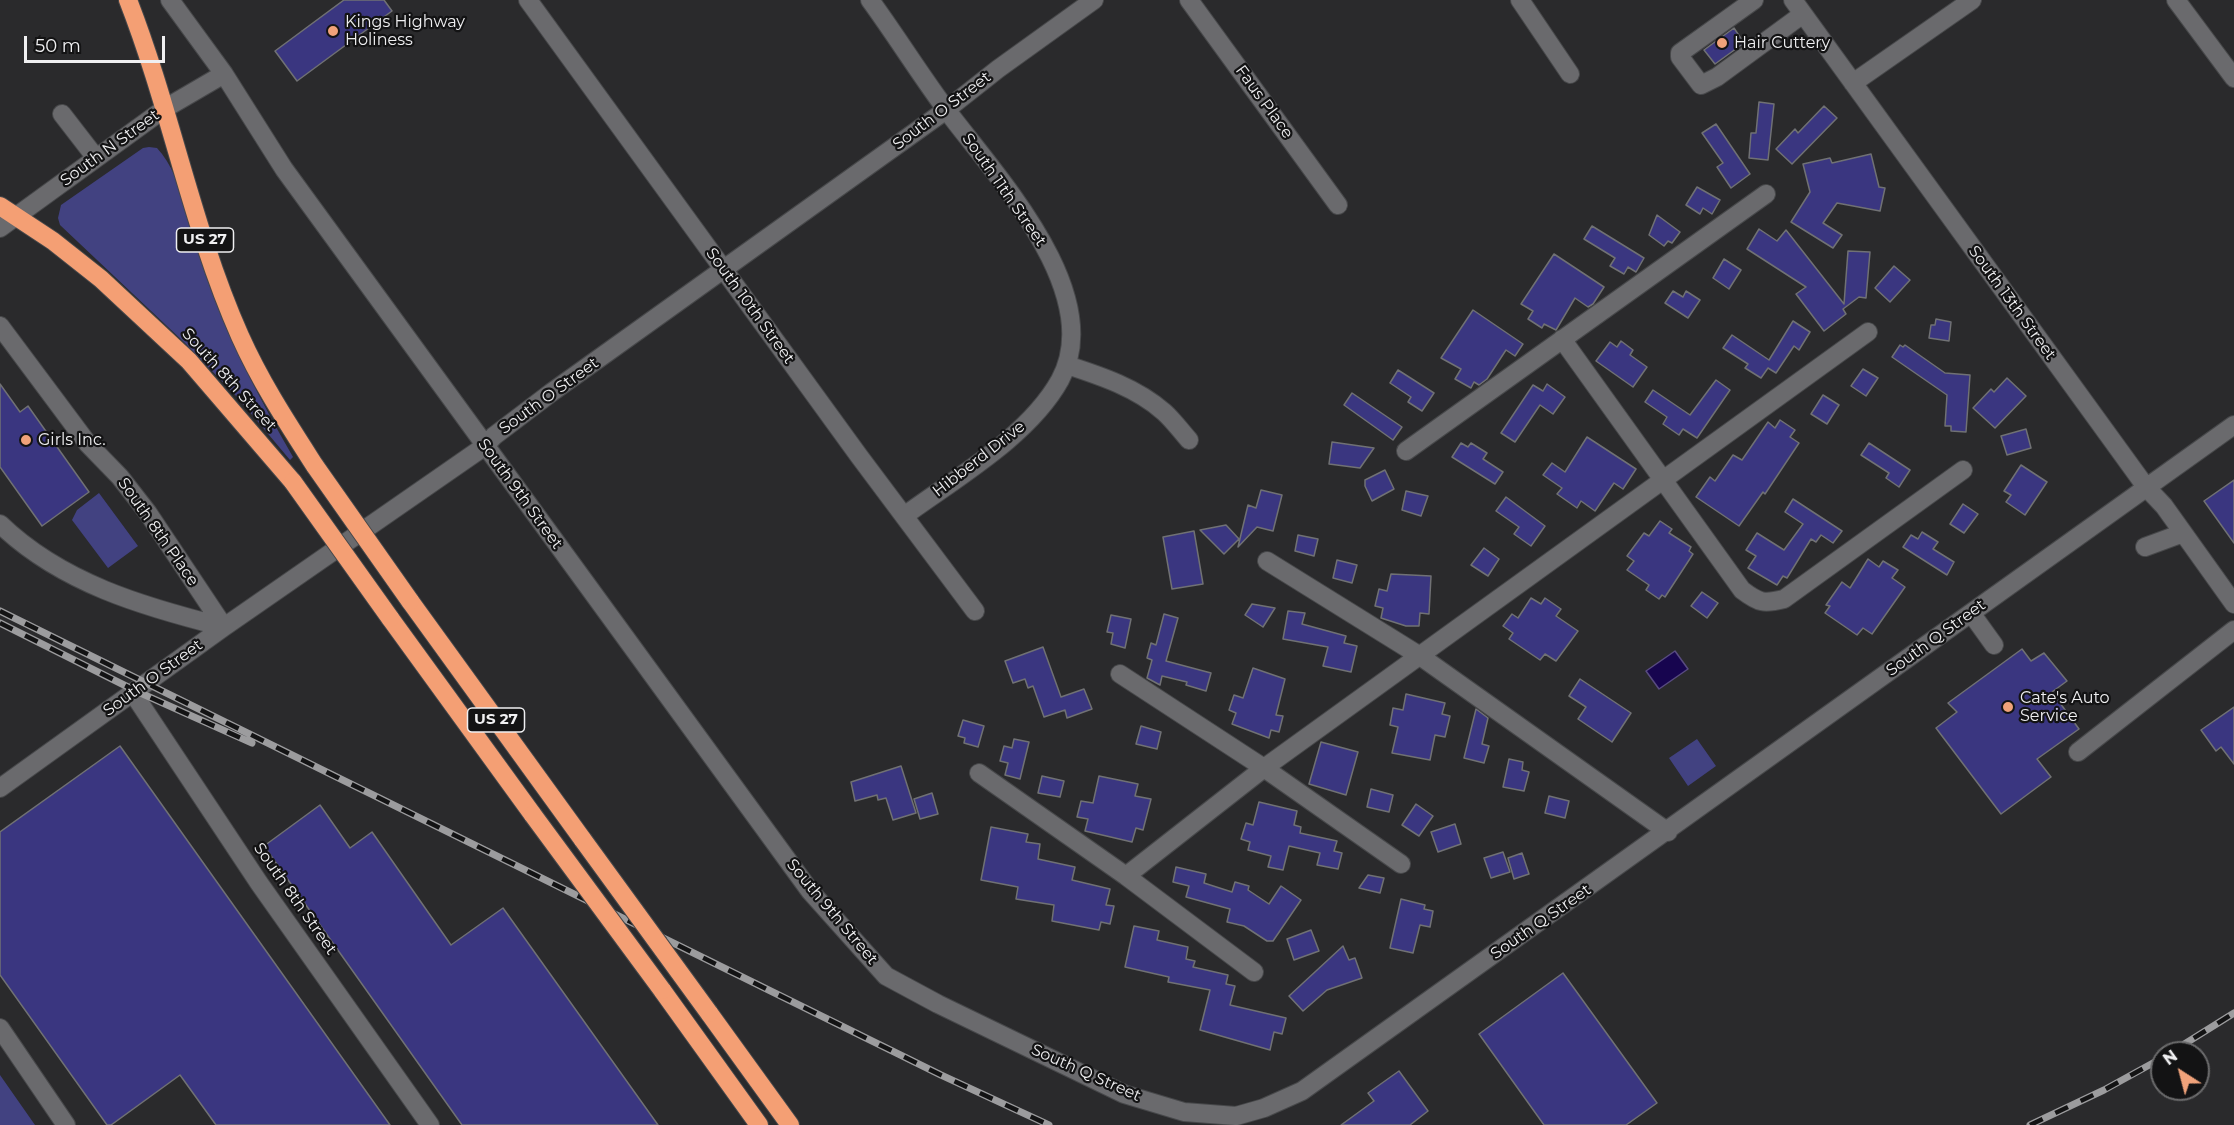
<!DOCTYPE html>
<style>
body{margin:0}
#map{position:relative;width:2234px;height:1125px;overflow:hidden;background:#2a2a2c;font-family:Montserrat,sans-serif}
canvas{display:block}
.north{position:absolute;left:2150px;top:1041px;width:60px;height:60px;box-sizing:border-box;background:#131314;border:2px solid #6b6b6c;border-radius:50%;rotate:324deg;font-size:16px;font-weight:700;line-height:24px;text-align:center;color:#efeff1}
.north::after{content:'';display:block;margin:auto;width:21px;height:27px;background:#f0a27a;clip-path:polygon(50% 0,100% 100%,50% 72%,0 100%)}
.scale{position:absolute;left:24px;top:36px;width:141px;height:27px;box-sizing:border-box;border:3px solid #efeff1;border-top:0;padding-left:8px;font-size:18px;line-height:21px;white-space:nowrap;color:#efeff1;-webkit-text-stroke:4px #131314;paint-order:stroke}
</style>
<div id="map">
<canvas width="2234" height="1125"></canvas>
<div class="north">N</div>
<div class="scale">50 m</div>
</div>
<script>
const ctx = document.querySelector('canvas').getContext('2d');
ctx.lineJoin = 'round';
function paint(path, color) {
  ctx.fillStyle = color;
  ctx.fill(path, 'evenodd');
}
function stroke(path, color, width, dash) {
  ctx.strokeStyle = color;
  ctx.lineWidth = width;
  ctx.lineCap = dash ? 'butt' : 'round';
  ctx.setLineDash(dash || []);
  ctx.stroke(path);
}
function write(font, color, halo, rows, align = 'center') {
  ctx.font = font + ' Montserrat,sans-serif';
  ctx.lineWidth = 4.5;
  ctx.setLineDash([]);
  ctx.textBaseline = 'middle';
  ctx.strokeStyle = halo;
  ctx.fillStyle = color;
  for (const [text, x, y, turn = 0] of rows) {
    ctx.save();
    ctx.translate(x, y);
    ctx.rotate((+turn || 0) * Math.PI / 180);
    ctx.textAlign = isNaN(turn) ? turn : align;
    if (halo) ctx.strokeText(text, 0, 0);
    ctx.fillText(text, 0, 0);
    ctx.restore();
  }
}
paint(new Path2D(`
 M149 147 157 148C185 178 195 245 209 284 231 345 261 401 293 457L290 460 238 398 186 344 60 225 58 218 61 205 143 148Z
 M99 493 138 546 108 568 72 520 77 510Z
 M1697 739 1716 766 1688 786 1669 758Z
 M0 1075 35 1125H0Z`), '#424281');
const water = new Path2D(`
 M1675 651 1688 669 1659 689 1646 671Z`);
paint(water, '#17054f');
stroke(water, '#584b80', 1.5);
const building = new Path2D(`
 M344 0H384L392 11 297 81 275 51Z
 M1734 28 1744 43 1715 64 1704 50Z
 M1759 102 1774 104 1768 160 1749 158 1751 133H1756Z
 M1824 106 1837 118 1792 164 1776 149 1795 129 1798 133Z
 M1716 124 1750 174 1731 188 1717 167 1723 163 1702 133Z
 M1871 154 1879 187 1885 188 1880 211 1837 203 1823 223 1842 235 1833 248 1791 222 1810 192 1803 164 1830 158 1832 163Z
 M1697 187 1720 200 1712 214 1703 208 1700 214 1686 205Z
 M1657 215 1680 232 1672 243 1668 241 1664 246 1649 235Z
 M1592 226 1644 258 1636 272 1628 267 1624 274 1610 266 1615 258 1584 239Z
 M1759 229 1777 241 1786 230 1844 304 1848 251 1870 252 1866 298 1859 297 1843 309 1846 314 1824 331 1796 294 1806 287 1747 249Z
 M1554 254 1604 287 1593 304 1588 307 1575 298 1556 330 1544 324 1542 328 1528 319 1533 311 1521 304Z
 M1724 259 1741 270 1729 289 1713 278Z
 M1894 266 1910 280 1890 302 1875 288Z
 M1673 291 1683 297 1686 291 1700 300 1688 318 1665 303Z
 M1473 310 1523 344 1515 356 1506 350 1487 379 1479 385 1474 382 1471 388 1455 379 1461 369 1441 358Z
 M1936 319 1951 322 1949 341 1929 338 1931 325H1935Z
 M1793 321 1810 332 1799 350 1794 346 1776 373 1768 368 1761 378 1745 368 1748 364 1723 348 1732 335 1769 360Z
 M1621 341 1633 350 1630 355 1647 367 1633 387 1596 361 1610 342 1617 347Z
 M1900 345 1903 347 1905 345 1945 373 1970 375 1966 432 1951 431V426H1945L1947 395 1892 357Z
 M1863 369 1878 378 1866 396 1851 386Z
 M1398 370 1434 393 1422 411 1408 402 1411 397 1390 383Z
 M2007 378 2026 396 1995 428 1973 408 1991 389 1994 392Z
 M1716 380 1730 390 1697 438 1683 429 1679 435 1663 424 1667 417 1645 402 1653 390 1690 415Z
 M0 384 20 412 28 406 89 492 42 526 0 467Z
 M1547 384 1565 397 1553 414 1540 405 1515 442 1501 433 1533 385 1543 391Z
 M1352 393 1402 427 1393 440 1344 405Z
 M1823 395 1839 405 1827 424 1811 414Z
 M1780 420 1795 430 1790 437 1799 443 1765 494 1763 492 1739 526 1696 497 1710 477 1715 481 1733 455 1742 460 1768 422 1775 428Z
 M2026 429 2031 448 2007 455 2001 436Z
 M1587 437 1636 469 1623 489 1614 483 1595 511 1581 501 1577 508 1557 494 1562 488 1543 475 1552 463 1565 472Z
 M1332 442 1374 448 1360 468 1329 464Z
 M1461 443 1468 447 1471 443 1487 453 1483 459 1503 472 1495 484 1452 457Z
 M1869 443 1910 470 1899 487 1886 478 1889 473 1861 455Z
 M2021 465 2047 482 2025 515 2006 502 2011 495 2004 491Z
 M1385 470 1394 489 1372 501 1365 486V480Z
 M2234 480V543L2204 501Z
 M1261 490 1282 495 1273 531 1257 527 1238 547 1248 505 1256 508Z
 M1406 491 1428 496 1421 516 1402 510Z
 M1506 497 1545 526 1531 546 1514 534 1519 527 1496 511Z
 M1793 499 1842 531 1833 543 1821 535 1816 542 1811 539 1787 578 1783 576 1777 585 1748 568 1756 556 1746 550 1757 533 1784 550 1803 524 1785 512Z
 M1963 504 1978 514 1964 533 1950 524Z
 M1660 521 1672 529 1669 533 1691 547 1689 551 1693 554 1665 597 1662 595 1659 599 1646 590 1649 585 1627 570 1634 561 1627 556 1644 533 1649 536Z
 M1226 525 1239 539 1224 554 1200 530Z
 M1194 531 1203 584 1172 589 1163 537Z
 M1922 532 1938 542 1933 549 1954 562 1947 575 1903 547 1911 535 1918 539Z
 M1298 535 1318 539 1314 556 1295 551Z
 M1484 548 1499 559 1488 576 1471 565Z
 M1868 559 1879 567 1883 561 1898 570 1892 578 1905 587 1872 634 1863 628 1857 635 1825 613 1830 606 1826 605 1842 582 1850 588Z
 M1337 560 1357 565 1352 583 1333 578Z
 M1391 574 1431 576 1429 614 1420 613 1419 626H1406L1381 618 1383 608 1375 606 1379 589 1387 591Z
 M1702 592 1718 603 1707 618 1691 606Z
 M1531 598 1541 604 1545 598 1561 609 1556 616 1578 631 1556 661 1545 654 1540 660 1509 639 1513 633 1503 626 1512 614 1518 618Z
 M1252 604 1275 608 1263 627 1245 615Z
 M1288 611 1305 613 1302 624 1346 636 1344 643 1357 646 1351 672 1323 666 1328 647 1283 639Z
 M1164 614 1178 618 1166 661 1211 673 1206 691 1186 685 1187 682 1162 676 1160 685 1147 678 1152 660 1147 658 1151 643 1156 645Z
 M1111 615 1131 619 1125 648 1111 644 1113 633 1107 632Z
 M1043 647 1061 697 1084 689 1092 709 1067 718 1065 710 1044 717 1033 686 1028 688 1025 679 1013 683 1005 661Z
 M2022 649 2031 661 2044 653 2067 681 2052 692 2079 729 2037 759 2051 777 2001 814 1936 728 1957 712 1948 703Z
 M1253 668 1285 679 1276 715 1283 716 1279 732 1271 730 1269 738 1232 724 1236 713 1229 710 1234 695 1243 698Z
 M1580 679 1631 713 1612 742 1578 719 1586 707 1569 696Z
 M1406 694 1445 703 1442 714 1450 716 1445 737 1435 735 1430 760 1392 753 1398 727 1390 725 1393 708 1403 710Z
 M2234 707V764L2221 747 2216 751 2201 730Z
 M1476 709 1488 718 1482 744 1489 746 1484 763 1464 758Z
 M963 720 984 726 978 747 964 743 965 738 958 736Z
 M1141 726 1161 732 1157 749 1136 744Z
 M1014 739 1029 742 1020 779 1005 775 1008 763 1000 761 1004 746 1012 748Z
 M1321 742 1358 752 1346 795 1309 784Z
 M120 746 390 1125H216L180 1075 111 1125H107L0 975V832Z
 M1509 759 1523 762 1522 770 1529 772 1524 791 1503 787Z
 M901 766 916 813 893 820 886 798 878 800 877 795 855 801 851 782Z
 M1042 776 1064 781 1060 797 1038 793Z
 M1099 776 1138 784 1135 796 1151 799 1143 830 1136 828 1132 842 1085 831 1088 819 1077 817 1081 801 1093 803Z
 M1371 789 1393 795 1389 812 1367 807Z
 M932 793 938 814 920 819 914 799Z
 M1549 796 1569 801 1565 818 1545 813Z
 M1259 802 1297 811 1294 825 1301 827 1300 833 1337 841 1334 851 1342 853 1338 869 1317 865 1320 853 1289 846 1283 870 1268 867 1271 856 1248 850 1250 842 1241 839 1246 823 1253 825Z
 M1416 804 1433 816 1419 836 1402 825Z
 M320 805 350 848 372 832 451 945 503 908 658 1125H462L264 846Z
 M1455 824 1461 844 1438 852 1431 832Z
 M991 827 1028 834 1026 842 1040 844 1038 859 1075 867 1072 880 1110 889 1106 905 1114 906 1110 924 1101 922 1099 930 1052 921 1054 905 1016 899 1018 887 981 880Z
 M1503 852 1510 872 1491 878 1484 858Z
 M1522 853 1529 874 1514 879 1508 858Z
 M1176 867 1206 874 1204 883 1232 892 1235 882 1249 886 1248 890 1269 904 1281 886 1301 900 1273 941H1267L1244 926 1227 922 1230 909 1186 897 1189 886 1173 882Z
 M1368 875 1384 878 1380 893 1359 888Z
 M1401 899 1425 905 1424 909 1433 911 1430 927 1420 925 1413 953 1390 948Z
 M1134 926 1159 931 1157 940 1188 947 1186 959 1195 961 1193 967 1228 975 1226 984 1235 986 1230 1005 1286 1018 1282 1034 1274 1032 1270 1050 1200 1030 1210 990 1168 982 1169 977 1125 967Z
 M1311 930 1319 951 1294 960 1287 939Z
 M1343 946 1349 960 1355 958 1362 978 1327 990 1303 1011 1289 996Z
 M1563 973 1657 1103 1626 1125H1544L1479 1034Z
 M1399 1071 1428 1111 1410 1125H1341L1374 1101 1368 1093Z`);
paint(building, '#3a3680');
stroke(building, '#707174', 1.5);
const minor = new Path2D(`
 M170 0 224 74 284 169 810 891 886 976 938 1004 1124 1094 1184 1112 1236 1116 1264 1108 1302 1091 2234 425
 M528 0 859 456 975 611
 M870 0C897 37 921 76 948 112 996 176 1107 294 1060 380 1029 436 956 478 904 516
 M1189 0 1338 205
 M1520 0 1570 74
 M1754 0 1680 53V57L1701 85 1717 77 1803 14
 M1793 0 2146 487 2164 506 2234 604
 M2176 0 2234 78
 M1853 83 1972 0
 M62 114 96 158
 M0 228 164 109 224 74
 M0 326 88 444 120 477 148 513 224 627
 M1562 339 1742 590C1759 603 1764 604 1784 599L1963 470
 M1067 365C1101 376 1137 388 1164 412 1173 420 1181 431 1189 440
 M1406 451 1766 194
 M0 524C61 583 144 607 224 627
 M2145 547 2183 533
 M1267 561 1420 656 1668 832
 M1971 613 1994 645
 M1120 674 1264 768 1401 864
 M133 693 259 883 430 1125
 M2078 752 2234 630
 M979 773 1126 876 1254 972
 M0 788 224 627 485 446 494 436 552 392 946 110 998 69 1094 0
 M1126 876 1264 768 1868 332
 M0 1028 66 1125`);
const highway = new Path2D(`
 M128 0C171 110 192 228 240 336 261 383 288 424 315 466
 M0 206 53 241 101 279 189 361 293 482
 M410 601 583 840
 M390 618 533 815
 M662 990 759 1125
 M709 1013 790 1125`);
stroke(minor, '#47484a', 20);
stroke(highway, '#47484a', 20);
stroke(minor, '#6a6a6d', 18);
stroke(highway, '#f49f74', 18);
const rail = new Path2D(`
 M0 611 941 1075 1049 1125
 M0 623 136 691 252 743
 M2170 1053 2234 1013
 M2030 1125 2104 1090 2162 1058`);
stroke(rail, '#9c9c9e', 7);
stroke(rail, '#131314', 4.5, [14]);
const highwayBridge = new Path2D(`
 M315 466 410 601
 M293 482 390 618
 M533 815 662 990
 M583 840 709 1013`);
stroke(highwayBridge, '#47484a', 20, []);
stroke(highwayBridge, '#f49f74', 18);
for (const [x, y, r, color] of [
 [333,31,6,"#f0a27a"],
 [1722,43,6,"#f0a27a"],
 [26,440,6,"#f0a27a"],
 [2008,707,6,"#f0a27a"]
]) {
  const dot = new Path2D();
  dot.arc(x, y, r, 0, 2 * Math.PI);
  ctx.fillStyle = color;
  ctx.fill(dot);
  stroke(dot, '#131314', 2);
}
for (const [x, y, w] of [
 [205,240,57],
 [496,720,57]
]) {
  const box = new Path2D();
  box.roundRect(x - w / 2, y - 12, w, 24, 4.5);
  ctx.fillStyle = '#131314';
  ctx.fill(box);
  stroke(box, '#efeff1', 1.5);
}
write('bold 15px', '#efeff1', null, [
 ["US 27",205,240],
 ["US 27",496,720]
]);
write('16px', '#efeff1', '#131314', [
 ["Kings Highway",345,22],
 ["Holiness",345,40],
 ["Hair Cuttery",1734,43],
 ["Girls Inc.",38,440],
 ["Cate's Auto",2020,698],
 ["Service",2020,716]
], 'left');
write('16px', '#efeff1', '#131314', [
 ["Faus Place",1264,102,54],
 ["South O Street",942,111,-37],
 ["South N Street",110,148,-36],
 ["South 11th Street",1004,190,55],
 ["South 13th Street",2012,303,54],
 ["South 10th Street",750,306,54],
 ["South 8th Street",229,380,48],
 ["South O Street",549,396,-36],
 ["Hibberd Drive",979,459,-38],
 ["South 9th Street",520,494,54],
 ["South 8th Place",158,532,55],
 ["South Q Street",1936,638,-36],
 ["South O Street",153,678,-36],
 ["South 8th Street",295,899,55],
 ["South 9th Street",832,912,50],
 ["South Q Street",1541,922,-35],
 ["South Q Street",1086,1073,24]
]);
</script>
